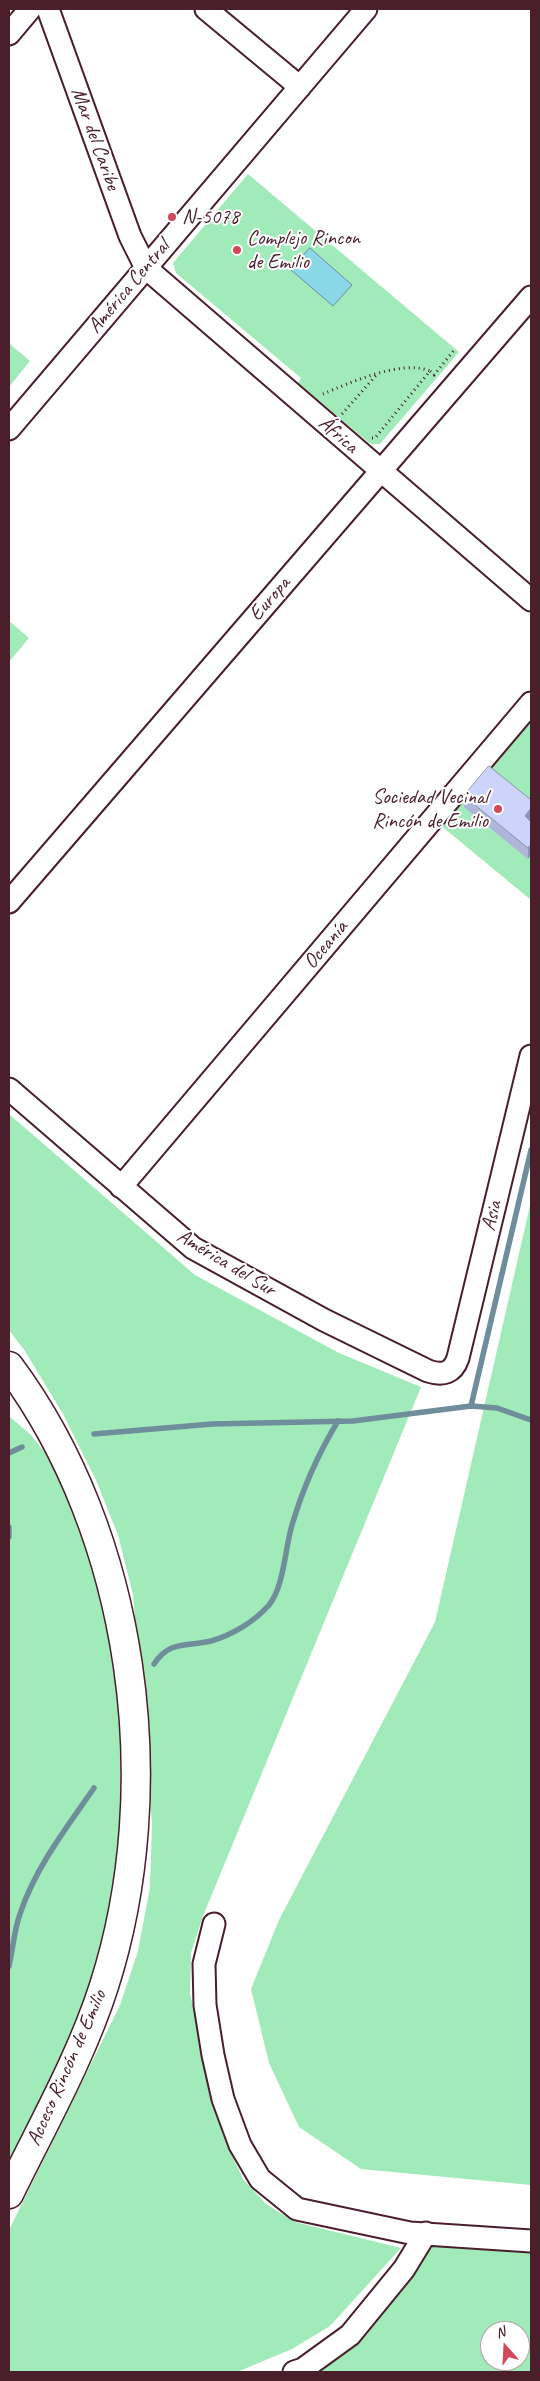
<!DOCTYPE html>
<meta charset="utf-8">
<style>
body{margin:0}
#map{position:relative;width:540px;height:2381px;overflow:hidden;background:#fff;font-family:Caveat,sans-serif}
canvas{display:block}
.frame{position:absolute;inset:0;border:10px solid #4a1f2b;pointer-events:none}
.north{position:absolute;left:480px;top:2321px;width:50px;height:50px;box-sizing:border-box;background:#fff;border:1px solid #b7a5aa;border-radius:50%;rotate:341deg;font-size:14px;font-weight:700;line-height:20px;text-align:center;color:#4a1f2b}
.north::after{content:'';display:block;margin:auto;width:18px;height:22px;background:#d1495b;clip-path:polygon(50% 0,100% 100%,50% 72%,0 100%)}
</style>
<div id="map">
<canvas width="540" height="2381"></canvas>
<div class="frame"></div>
<div class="north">N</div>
</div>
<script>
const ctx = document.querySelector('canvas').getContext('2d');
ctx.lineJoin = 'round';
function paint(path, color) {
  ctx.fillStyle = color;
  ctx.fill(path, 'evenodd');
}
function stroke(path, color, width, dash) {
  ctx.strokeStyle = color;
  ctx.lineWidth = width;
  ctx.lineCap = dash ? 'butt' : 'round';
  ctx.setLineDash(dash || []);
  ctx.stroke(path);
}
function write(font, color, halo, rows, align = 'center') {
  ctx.font = font + ' Caveat,sans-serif';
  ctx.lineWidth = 4;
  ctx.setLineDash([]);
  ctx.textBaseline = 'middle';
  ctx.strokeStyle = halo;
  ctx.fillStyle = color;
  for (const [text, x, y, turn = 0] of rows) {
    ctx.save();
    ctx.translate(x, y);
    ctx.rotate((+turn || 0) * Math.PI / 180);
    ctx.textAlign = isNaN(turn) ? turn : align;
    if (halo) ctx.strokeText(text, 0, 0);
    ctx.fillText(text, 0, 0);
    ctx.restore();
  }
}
paint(new Path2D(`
 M248 174 459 352 380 444H371L368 442 298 383 301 378 176 273 173 263Z
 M9 343 30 361 9 387Z
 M9 621 29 638 9 662Z
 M531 715V900L439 824Z
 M9 1114 195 1275 339 1353 421 1387 203 1916 191 1953 190 1994 228 2147 243 2179 266 2204 295 2222 401 2248 330 2326 292 2349 237 2372H9V2230L120 2005 138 1951 150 1887 152 1824 133 1595 118 1535 96 1480 63 1414 25 1351 9 1330Z
 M531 1201V2185L361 2169 299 2127 269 2063 251 1989 279 1920 435 1622Z
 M9 1416 31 1435 54 1464 69 1498 98 1580 119 1686 125 1809 106 1944 71 2039 9 2163Z
 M426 2233 531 2241V2372H294L350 2335ZM490 2331H520V2361H490Z`), '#a1eab9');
const water = new Path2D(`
 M310 248 352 285 333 306 291 270Z`);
paint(water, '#89d7e7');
stroke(water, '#708d9c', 1);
stroke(new Path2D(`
 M471 1406 531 1150
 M94 1434 212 1424 353 1421 471 1406 497 1408 531 1420
 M9 1453 22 1447
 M9 1527V1537
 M154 1664C170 1640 186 1647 211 1641 232 1635 254 1622 269 1605 284 1587 285 1548 292 1525 303 1488 318 1454 338 1421
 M9 1966C13 1949 14 1930 20 1914 35 1868 67 1827 94 1788`), '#708d9c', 5.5);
const minor = new Path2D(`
 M48 9 130 236 146 268 531 600
 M206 9 300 87
 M9 34 30 9
 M9 429 366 9
 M9 902 531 297
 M9 1089 193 1248 324 1320 428 1371C443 1376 453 1373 458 1358L531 1056
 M121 1187 531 703
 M214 1924 204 1964 205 2005 213 2055 223 2099 240 2145 260 2179 297 2209 410 2233 531 2241
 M294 2372 303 2369 350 2335 404 2269 426 2233`);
const secondary = new Path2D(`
 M9 1366C135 1535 168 1786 104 1986 81 2058 42 2126 9 2194`);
stroke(minor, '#4a1f2b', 25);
stroke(secondary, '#4a1f2b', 31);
stroke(new Path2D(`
 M323 394C349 383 402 359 430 371
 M342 414 378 373
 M372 438H375L430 371 434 375 455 349`), '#4a1f2b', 3, [1, 4]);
stroke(minor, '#fff', 21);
stroke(secondary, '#fff', 28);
paint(new Path2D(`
 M464 796 530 821 528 859 464 807Z`), '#afb6d9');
paint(new Path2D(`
 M531 808V819L525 827V816Z
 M531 844V855L528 859V848Z`), '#8f94b0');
const building = new Path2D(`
 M489 766 531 800V808L525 816 531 822V844L528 848 464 796Z`);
paint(building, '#ccd4fc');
stroke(building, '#8f94b0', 1);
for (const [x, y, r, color] of [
 [172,217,5,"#d1495b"],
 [237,250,5,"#d1495b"],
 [498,809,5,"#d1495b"]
]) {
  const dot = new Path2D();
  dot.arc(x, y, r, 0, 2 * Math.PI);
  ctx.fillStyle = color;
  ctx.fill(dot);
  stroke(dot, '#fff', 2);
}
write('21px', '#4a1f2b', '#fff', [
 ["Mar del Caribe",95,139,70],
 ["América Central",129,287,-50],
 ["África",338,435,41],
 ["Europa",270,599,-49],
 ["Oceanía",326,945,-50],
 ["Asia",492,1216,-76],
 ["América del Sur",226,1263,31],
 ["Acceso Rincón de Emilio",67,2068,-66]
]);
write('21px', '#4a1f2b', '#fff', [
 ["N-5078",182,217],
 ["Complejo Rincon",247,238],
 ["de Emilio",247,262],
 ["Sociedad Vecinal",488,797,"right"],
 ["Rincón de Emilio",488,821,"right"]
], 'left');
</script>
